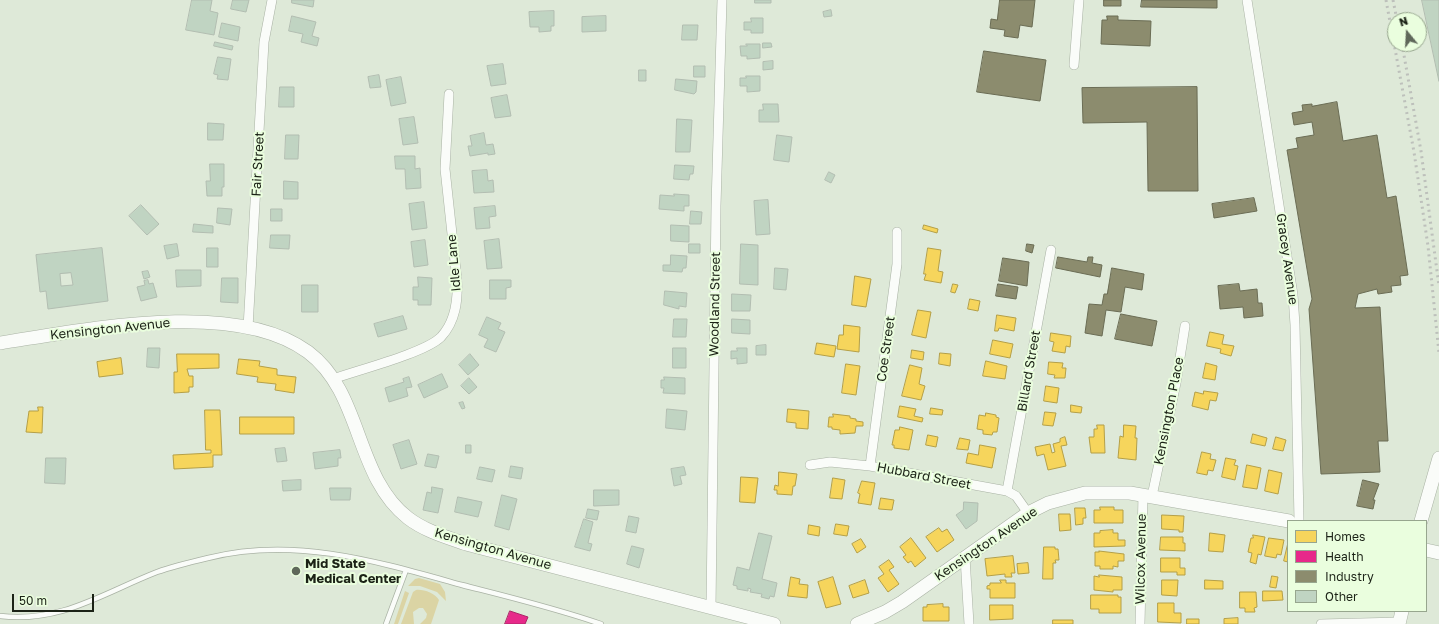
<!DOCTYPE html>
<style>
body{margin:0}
#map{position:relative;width:1439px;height:624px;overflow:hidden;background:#dee9d8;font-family:"Golos Text",sans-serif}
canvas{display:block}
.legend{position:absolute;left:1287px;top:520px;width:140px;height:92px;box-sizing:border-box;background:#eafede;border:1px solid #97a68e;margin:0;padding:5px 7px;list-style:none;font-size:12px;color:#1b2216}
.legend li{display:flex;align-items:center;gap:8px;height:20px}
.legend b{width:20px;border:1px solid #97a68e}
.north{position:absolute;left:1387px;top:12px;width:40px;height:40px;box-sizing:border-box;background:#eafede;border:1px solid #97a68e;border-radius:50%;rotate:342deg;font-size:11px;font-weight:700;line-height:16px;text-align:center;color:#1b2216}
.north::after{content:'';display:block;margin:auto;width:14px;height:18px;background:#5f685a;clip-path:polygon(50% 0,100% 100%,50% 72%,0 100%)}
.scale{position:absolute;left:12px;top:594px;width:82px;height:18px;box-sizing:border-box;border:2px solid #1b2216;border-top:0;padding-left:5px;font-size:12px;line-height:14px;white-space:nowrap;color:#1b2216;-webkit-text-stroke:3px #eafede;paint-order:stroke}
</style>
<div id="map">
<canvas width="1439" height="624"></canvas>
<ul class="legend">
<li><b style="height:11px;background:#f6d55c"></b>Homes</li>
<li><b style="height:11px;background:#e7298a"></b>Health</li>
<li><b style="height:11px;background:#8c8c6e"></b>Industry</li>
<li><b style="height:11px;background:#c0d4c2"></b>Other</li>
</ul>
<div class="north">N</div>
<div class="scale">50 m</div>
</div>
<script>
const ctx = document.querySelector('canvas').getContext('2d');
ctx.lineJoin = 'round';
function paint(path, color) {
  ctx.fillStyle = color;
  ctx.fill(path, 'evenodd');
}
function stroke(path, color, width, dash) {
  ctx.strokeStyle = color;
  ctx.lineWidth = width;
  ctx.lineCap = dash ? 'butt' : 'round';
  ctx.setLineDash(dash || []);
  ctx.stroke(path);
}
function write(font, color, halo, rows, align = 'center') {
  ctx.font = font + ' "Golos Text",sans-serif';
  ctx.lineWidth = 4;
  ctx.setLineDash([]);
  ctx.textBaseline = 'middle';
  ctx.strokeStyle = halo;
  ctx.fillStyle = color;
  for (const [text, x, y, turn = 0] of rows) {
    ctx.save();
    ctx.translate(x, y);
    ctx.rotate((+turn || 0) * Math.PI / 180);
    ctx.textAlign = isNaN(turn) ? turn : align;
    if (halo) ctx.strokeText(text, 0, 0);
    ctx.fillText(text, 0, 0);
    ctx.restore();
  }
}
paint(new Path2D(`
 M419 578 440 584 445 592 446 601 437 592 420 586H408L415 579Z
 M416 590C423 589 435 593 439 600L431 624H420L426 618 427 614 423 608H419L413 612 414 624H401L413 592Z
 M405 591 409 593 398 624H394Z`), '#dbd4a4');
const homes = new Path2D(`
 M924 225 938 229 937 233 923 229Z
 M928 248 941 250 938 271 943 272 941 283 924 280 926 274H924Z
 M855 276 871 279 866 307 852 305Z
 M953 284 958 285 955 293 951 292Z
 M970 299 980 301 978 311 968 309Z
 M918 310 931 312 926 338 912 335Z
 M997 315 1016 318 1014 331 999 328 998 331H995Z
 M844 325 860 327 859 352 837 349 839 335H843Z
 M1210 332 1224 335 1222 344 1234 346 1231 356 1220 353 1221 349 1207 346Z
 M1051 333 1071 336 1070 347 1066 346 1065 353 1052 351 1054 342 1050 341Z
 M993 340 1013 344 1010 358 990 354Z
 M817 343 836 346 834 357 815 354Z
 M912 350 924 352 923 360 911 358Z
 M940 353 951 354 950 366 939 364Z
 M177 354H219V368L187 369 189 376H193V387H189V392L174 393V372H177Z
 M121 358 123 374 99 377 97 362Z
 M239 359 260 361 259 366 277 369V375L296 377 294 393 275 390 276 384 257 382 258 377 237 374Z
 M986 361 1007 366 1005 379 983 376Z
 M1049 362 1063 363 1062 368H1066L1065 378H1054L1055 375 1048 374Z
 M1206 363 1217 366 1215 380 1203 378Z
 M846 364 860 366 856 395 842 393Z
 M910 365 922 368 919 384 925 386 921 400 902 396Z
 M1046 386 1059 388 1057 403 1044 401Z
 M1204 391 1218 393 1216 401 1210 400 1208 410 1192 406 1195 392 1203 394Z
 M1071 405 1082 407 1081 413 1071 412Z
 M900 406 916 409 914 416 923 418 922 422 898 417Z
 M38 407H43L42 433 26 432 29 411H38Z
 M931 408 943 410 942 415 930 414Z
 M788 409 809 411 808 429 796 428V423L787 422Z
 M205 410H220L222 455H213V467L174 469 173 455 211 453V450H206Z
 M1045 412 1056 413 1053 426 1043 425Z
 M986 413 996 415V417L999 418 997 432H993L992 435 983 434V430L977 429 979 415 985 416Z
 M833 414 850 416V418L856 419V421L863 422V426H856L855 433 840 434V430L832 429V427H828L829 417H833Z
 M240 417H294V434H240Z
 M1097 425H1104L1105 453H1091L1089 437H1094V429H1097Z
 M1124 425 1136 426 1135 438H1137L1136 460 1118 458 1120 436 1123 437Z
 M900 427 913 430 909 450 894 448V445H892L895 430H899Z
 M1253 434 1267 438 1265 446 1251 443Z
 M928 435 938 437 936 447 926 445Z
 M1065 437 1067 445 1061 446 1066 466 1048 470 1044 454 1037 456 1035 447 1050 444 1052 453 1055 452 1053 444 1060 442V439Z
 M1276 437 1286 440 1283 451 1273 449Z
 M960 438 970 440 968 450 957 449Z
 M980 445 996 448 992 468 966 463 968 453 978 455Z
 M1202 452 1211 454 1210 459 1216 460 1213 471 1208 470 1207 475 1197 473Z
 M1226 458 1236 460 1234 465 1238 466 1235 480 1222 477Z
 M1247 465 1261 468 1257 489 1243 487Z
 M1269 470 1282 473 1278 494 1265 491Z
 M779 472 797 474 795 486H793L792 495 777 494V490H774L775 485 778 486Z
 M741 477 758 478 755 503 740 502Z
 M833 478 845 480 842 499 830 498Z
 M862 481 875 483 871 505 858 503 860 494 858 493Z
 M881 498 894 500 892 510 879 509Z
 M1100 507H1114V510H1123V523H1094V510H1100Z
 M1075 508H1085L1086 518H1083V524L1076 525Z
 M1059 514H1070L1071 530 1060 531Z
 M1162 515 1184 516 1183 532H1179V530L1162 529Z
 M836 524 849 526 847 536 834 534Z
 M809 525 820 527 819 536 808 534Z
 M939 528 942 532 947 529 954 540 937 552 926 537Z
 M1113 530V533H1118V540H1125V546L1094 547V533H1100V531Z
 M1210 533 1225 535 1223 552 1209 551Z
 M1253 535 1265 537 1261 555 1258 554 1256 564 1250 562 1252 553 1248 552 1251 538H1253Z
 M1161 537H1183V543H1185V551L1160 550Z
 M911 538 926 558 915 567 911 561 908 563 903 557 906 555 900 547Z
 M1269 538 1284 540 1281 555 1277 554 1276 558 1265 556Z
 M861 539 866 547 857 553 852 544Z
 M1288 543V562L1284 561Z
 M1044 547H1055V549H1058L1059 560H1055L1056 563H1053V579H1043Z
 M1099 551 1124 554V561H1118V567L1113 566V569H1100V566H1095V552H1099Z
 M1013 556 1015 573H1011L1012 577H1005V574L987 576 985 559Z
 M1161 558H1180V568H1185V575H1177V572H1161Z
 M889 560 894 567 889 570 899 584 888 592 878 578 884 574 879 567Z
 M1028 563 1029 573 1018 574 1017 564Z
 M1099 575 1122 577V590H1113V592L1094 590V576L1099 577Z
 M1272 576 1278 577 1276 588 1270 587Z
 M791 577 800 579 799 584 808 585 807 598 788 596Z
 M833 577 841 604 826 608 818 582Z
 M865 580 869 593 853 598 849 586Z
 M1000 580H1006V583H1015V598H990V589H987V586L990 585V583H1001Z
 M1162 580H1178L1177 596 1162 595Z
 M1205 580 1223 581V589H1205Z
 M1263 591H1282L1283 600 1263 601Z
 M1240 592H1256L1257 607 1254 608 1255 612H1245V608H1240Z
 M1091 595H1118V597H1121V613H1099V609H1091Z
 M1158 603H1174V613H1181V623L1158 622Z
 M943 604V607H949V621H923V607H927V605Z
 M990 605H1013V619L990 620Z
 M1238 618V624H1224V619Z
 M1187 619H1199V624H1187Z
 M1053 620H1073V624H1053Z`);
paint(homes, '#f6d55c');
stroke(homes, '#b49f47', 1);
const health = new Path2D(`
 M510 611 528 617 525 624H505Z`);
paint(health, '#e7298a');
stroke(health, '#aa2767', 1);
const industry = new Path2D(`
 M1000 0H1035L1032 27 1020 25 1018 38 1004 36 1005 30 990 28 991 19 997 20Z
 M1104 0H1121V6H1104Z
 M1142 0H1217V8L1141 7Z
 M1107 16H1118V20L1151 21 1150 46 1101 44 1102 20H1107Z
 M984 51 1046 60 1040 101 977 92Z
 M1197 87 1198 191H1148L1147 122 1083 123 1082 88Z
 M1337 102 1343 141 1377 135 1387 198 1396 196 1408 275 1400 276 1401 285 1391 286 1392 292 1378 294 1377 289 1358 294 1355 308 1380 307 1388 441H1378L1380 472 1321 474 1309 309 1312 299 1287 150 1298 148 1296 138 1314 135 1312 122 1294 125 1292 113 1303 111 1302 105 1312 104V106Z
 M1254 198 1257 211 1214 218 1212 204Z
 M1027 244 1034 245 1032 253 1026 251Z
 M1058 257 1087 262 1088 257H1093L1092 263 1102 265 1100 277 1056 268Z
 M1003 258 1029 262 1027 286 999 281Z
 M1112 268 1144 274 1142 290 1125 287 1121 312 1106 310 1102 336 1085 333 1089 304 1102 305 1104 294H1107Z
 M998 284 1018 287 1016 299 996 296Z
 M1239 284 1240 291 1257 289 1258 303H1262L1263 316 1244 318 1243 307 1220 309 1218 286Z
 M1121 314 1157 321 1152 346 1115 339Z
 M1363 480 1379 484 1373 500H1375L1373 509 1357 506Z`);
paint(industry, '#8c8c6e');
stroke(industry, '#6a6c54', 1);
const building = new Path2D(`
 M192 0H212L210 11 218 13 214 35 186 30Z
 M233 0H249L246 12 231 9Z
 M292 0H314L313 7 292 3Z
 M755 0H771V3H755Z
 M1422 0H1439V81Z
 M831 10 832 16 824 17 823 12Z
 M554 11V26H551V31L539 32V27H530L529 12Z
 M292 16 316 22 312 36 319 38 317 46 301 42 303 34 289 31Z
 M606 16V31L582 32V17Z
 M751 18H763V33H751V30H744V22H751Z
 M222 23 240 27 238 41 219 37Z
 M683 25H698L697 40H682Z
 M215 42 233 46 232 50 214 46Z
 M763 43H771L772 47 763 48Z
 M746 44H760V58L747 59V56H741L740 46H747Z
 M218 57 231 59 228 80 217 79 218 75 214 74Z
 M773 61V69L763 70V62Z
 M503 64 506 84 491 86 487 66Z
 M694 66H705V77H694Z
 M639 70H646V81H639Z
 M379 75 381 87 370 88 368 77Z
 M746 76H760V91L747 92V86H740V78H746Z
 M401 77 406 103 391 106 386 80Z
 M676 79 697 81 696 92 694 94 675 90Z
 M280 87H294V107H279Z
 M507 95 511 116 495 118 491 98Z
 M763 104H778L779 122H759V110H763Z
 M414 117 418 143 403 145 399 119Z
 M677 119 692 120 690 152H676Z
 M208 123 224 124 223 140H208Z
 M484 133 486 145 493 144 495 154 488 155V153L470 156 468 146H472L470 136Z
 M286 135H299L298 159H285Z
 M777 135 792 137 789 162 774 160Z
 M395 156H415V169L420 168 421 188 406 189 405 169H396Z
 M210 164H224V187H222V196H207L206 181H210Z
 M675 165 694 166 693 174H690L689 180 674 179Z
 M487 170 488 181 493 180 494 192 474 193 472 171Z
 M829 172 835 175 831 183 825 180Z
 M284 181 298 182V199H284Z
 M674 194 689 195V206H684V211L659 209 660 195 674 196Z
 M768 200 770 234 756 235 754 201Z
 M424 202 427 228 412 230 409 204Z
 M141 205 159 224 147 235 129 216Z
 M495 206 496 216 489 217 490 228 476 229 474 208Z
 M218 208 232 209 230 225 217 223Z
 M271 209H282V221H271Z
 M691 211 702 212 701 224H690Z
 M194 224 213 226V233L193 232Z
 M671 225 689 226V242L671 241Z
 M271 235H290L289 249 270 248Z
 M499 239 502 268 487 269 484 241Z
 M425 240 428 265 414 267 411 242Z
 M177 244 179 256 167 259 164 246Z
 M689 244H700V253H689Z
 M741 244 758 245V285L740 284Z
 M102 248 108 301 48 309 46 291 40 292 36 255ZM71 273 73 285 61 286 60 274Z
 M207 248H218V267H207Z
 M671 255 687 256 686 268H683L682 272 663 271V265H670Z
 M775 268 788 269 786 290 774 289Z
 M176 270H201V286L177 287Z
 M148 271 150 277 144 279 142 272Z
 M418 277 432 278 431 305H418V300H413V287H418Z
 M222 278H238V303L221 302Z
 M148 280 149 284 153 283 157 297 141 301 137 287 145 285 144 281Z
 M490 280H511V287L506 288V299H490Z
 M302 285H318V312H302Z
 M665 291 687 293 686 307 679 306V309L664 305Z
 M732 294 751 295 750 311H732Z
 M403 316 407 329 378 337 374 324Z
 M487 317 501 323 498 329 505 332 496 352 484 347 488 339 479 335Z
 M674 319H687L686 337H673Z
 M732 319 750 320V334L732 333Z
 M766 345V355H756V346Z
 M148 348H160L159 368 147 367Z
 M673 348H686V368H673Z
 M737 348H747V363L737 364V358L731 359V351H737Z
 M470 354 479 365 468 375 459 365Z
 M442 374 448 387 424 398 418 385Z
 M409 377 412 387 406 388 408 396 389 402 385 388 404 382 403 379Z
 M664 377 685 378V394L663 393 664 388H661V380H664Z
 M469 378 477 387 469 394 461 386Z
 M463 402 465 408 462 409 459 403Z
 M667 409 687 411 685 430 666 428Z
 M409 440 417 464 401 469 393 445Z
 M466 445H471V453H466Z
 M285 448 287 461 277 462 275 449Z
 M340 450 341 458H338V466L315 469 313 453Z
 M428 454 439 456 436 468 425 466Z
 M46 458H66L65 484 45 483Z
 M511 466 523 468 521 479 509 477Z
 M480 467 495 470 492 482 477 479Z
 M684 467 686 475 680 476 682 484 674 486 671 469Z
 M301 480V490L283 491 282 481Z
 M432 487 443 489 438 513 423 510 427 492 431 493Z
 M330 488H351L350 500H331Z
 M594 490H619V505L594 506Z
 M502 495 517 499 509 530 495 526Z
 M458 497 482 502 478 517 455 512Z
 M964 502 978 503 977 521 966 529 956 515 963 510Z
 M588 509 599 511 597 520 586 518Z
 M629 516 639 518 636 533 626 531Z
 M584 519 593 522 588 543 592 544 590 551 575 547Z
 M759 533 772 536 762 579 777 583 774 597 770 596 769 599 761 597 762 594 750 592 751 589 748 588V591L737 589V586L733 585 737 567 749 570Z
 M632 546 644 549 639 568 627 564Z`);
paint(building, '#c0d4c2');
stroke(building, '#b2bdb1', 1);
const service = new Path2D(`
 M0 616C62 623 103 593 157 572 174 566 191 562 208 558 295 536 379 562 462 585 509 597 555 608 601 624
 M386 624 406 570`);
const minor = new Path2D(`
 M1247 0 1293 295 1295 325 1299 521
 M1074 65 1079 0
 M248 328 264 42 272 0
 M333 379C358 370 425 353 441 337 456 321 458 300 457 280L445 169 449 94
 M810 465 830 462 870 466 1007 491 1016 496 1028 513
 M870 466 897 264V232
 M1007 491 1051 250
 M1152 496 1176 383 1185 326
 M965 557 969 624
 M711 608 716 206 722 0
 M1140 624 1143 495
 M1321 624 1400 622`);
const secondary = new Path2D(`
 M0 343C84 330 235 298 308 352 363 393 354 476 408 518 425 531 446 537 466 544L774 624
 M1421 521 1439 458
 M1426 550 1439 553
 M857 624 885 612 902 602 1028 513 1048 503 1085 493H1130L1289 521
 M1399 624 1402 611`);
stroke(service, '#a9b2a4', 6);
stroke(minor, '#a9b2a4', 10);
stroke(secondary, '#a9b2a4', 14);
stroke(service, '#fafcf9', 4.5);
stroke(minor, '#fafcf9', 9);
stroke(secondary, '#fafcf9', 13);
stroke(new Path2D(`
 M1386 0 1414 152 1428 246 1439 353
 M1393 0 1397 20
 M1402 44 1421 151 1439 286`), '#bdc0bb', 3, [2, 4]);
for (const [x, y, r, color] of [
 [296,571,5,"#5f685a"]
]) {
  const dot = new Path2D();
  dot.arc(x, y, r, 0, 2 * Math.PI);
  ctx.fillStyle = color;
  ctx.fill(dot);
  stroke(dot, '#eafede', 1.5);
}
write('13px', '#1b2216', '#eafede', [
 ["Fair Street",258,164,-87],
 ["Gracey Avenue",1287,259,82],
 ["Idle Lane",454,263,-95],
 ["Woodland Street",715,304,-89],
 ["Kensington Avenue",110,329,-6],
 ["Coe Street",886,349,-82],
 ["Billard Street",1029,371,-80],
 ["Kensington Place",1169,411,-79],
 ["Hubbard Street",924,476,11],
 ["Kensington Avenue",986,544,-34],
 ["Kensington Avenue",493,549,16],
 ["Wilcox Avenue",1141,559,-89]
]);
write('bold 13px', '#1b2216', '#eafede', [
 ["Mid State",305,564],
 ["Medical Center",305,579]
], 'left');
</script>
